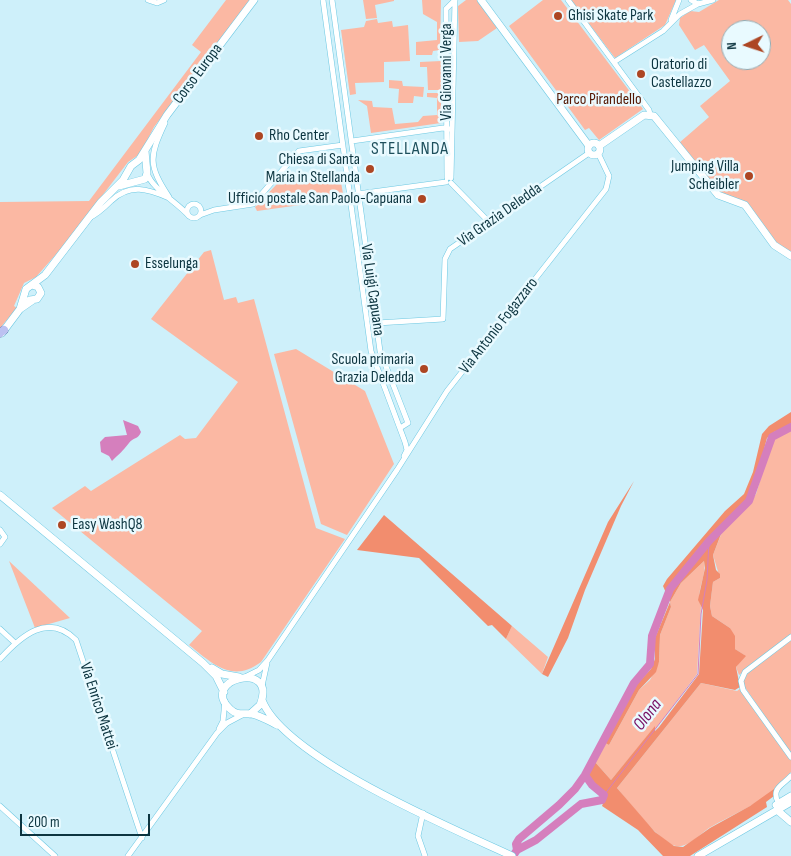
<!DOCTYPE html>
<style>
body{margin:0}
#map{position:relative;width:791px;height:856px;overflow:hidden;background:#cef0fa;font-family:"Sofia Sans Condensed",sans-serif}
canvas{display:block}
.north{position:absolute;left:721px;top:20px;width:50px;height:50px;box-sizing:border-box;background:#e9faff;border:1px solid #91abb3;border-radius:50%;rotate:266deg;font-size:14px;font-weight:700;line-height:20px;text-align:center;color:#0d3540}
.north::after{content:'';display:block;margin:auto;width:18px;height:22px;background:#ad4623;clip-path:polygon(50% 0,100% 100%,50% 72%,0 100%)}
.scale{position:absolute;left:20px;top:814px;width:130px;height:22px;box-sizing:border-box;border:2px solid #0d3540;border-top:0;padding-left:6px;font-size:15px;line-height:18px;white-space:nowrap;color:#0d3540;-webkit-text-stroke:4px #e9faff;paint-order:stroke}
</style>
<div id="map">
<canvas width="791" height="856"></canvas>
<div class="north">N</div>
<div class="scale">200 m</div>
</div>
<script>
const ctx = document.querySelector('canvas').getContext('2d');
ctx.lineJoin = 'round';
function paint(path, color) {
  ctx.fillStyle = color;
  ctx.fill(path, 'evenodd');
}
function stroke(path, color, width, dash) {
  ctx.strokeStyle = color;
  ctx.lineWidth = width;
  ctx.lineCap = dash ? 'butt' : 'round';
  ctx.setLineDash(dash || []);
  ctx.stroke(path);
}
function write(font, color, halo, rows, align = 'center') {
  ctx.font = font + ' "Sofia Sans Condensed",sans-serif';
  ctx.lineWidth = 5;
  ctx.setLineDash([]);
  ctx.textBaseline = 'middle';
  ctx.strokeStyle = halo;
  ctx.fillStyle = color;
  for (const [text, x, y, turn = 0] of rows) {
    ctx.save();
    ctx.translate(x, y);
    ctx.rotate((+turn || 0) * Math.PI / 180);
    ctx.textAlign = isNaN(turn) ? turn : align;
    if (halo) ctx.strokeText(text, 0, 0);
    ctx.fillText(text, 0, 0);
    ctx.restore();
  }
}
paint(new Path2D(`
 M226 0H251L154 127 140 154 128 162 66 243 36 277 24 283 14 306 17 308 0 328V202L89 201 201 52 192 45Z
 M363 0H394V1L375 5 377 18 366 19Z
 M422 0H441L440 50 433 51 432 55H416V42L437 40V22L423 14Z
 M466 0H477L497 28 478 41 459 42 458 6Z
 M543 0H561L643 109 599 140 589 128 585 130 509 26Z
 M571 0H676L665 25 615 58Z
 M719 0H788L791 4V253L776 242 747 202 722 196 679 143 709 117 700 106 730 81 704 45 695 50 679 25 680 18 690 11 699 12ZM731 30H761V60H731Z
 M377 19 378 23 392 21 393 27 408 25 410 61 384 62V82L355 83 356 94 350 95 341 30 364 27 366 21Z
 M441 61V90H428L427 67H420V62Z
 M389 80 402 81 403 86 424 87 423 97 414 96 413 103H398L399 89 389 88Z
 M427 93H441V123L371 133 367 106 358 100 372 101 373 107 392 108 395 124 418 122 423 116 437 115V98L427 97Z
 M340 177 344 199 257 211 255 207 277 184Z
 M211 250 224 300 236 297 238 303 254 299 316 528 345 539 261 662C232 684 212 663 189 645L202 631 52 508 85 486 91 491 180 435 185 439 196 438 238 382 151 319 204 252Z
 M296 349 365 391 394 464 347 535 321 524 274 354Z
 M791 430V634L739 675 736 667 744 655 735 649 730 628 712 616 710 606 713 582 720 578 713 555 724 527 748 506 756 494 773 439Z
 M9 561 70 618 35 628Z
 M704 561C707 576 695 592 701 606L697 674 657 727 654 730 655 727 611 780 595 762 605 743 609 745 639 690 650 680 659 662 660 635 671 607 670 602 681 583Z
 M512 626 548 657 542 674 506 639Z
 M791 638V755L742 683 747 672Z
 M701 683 737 691 741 688 791 760V772C774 798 735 813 709 828 700 834 688 848 676 846 661 844 628 801 617 788Z`), '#fbb8a3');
paint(new Path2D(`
 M791 412V425L774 432 767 438 753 491 746 503 726 521 713 555 716 570 720 574V578L713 582 710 606 712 616 730 628 735 636V649L746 656 736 667 740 687 735 690 701 683 617 788 655 832 674 846 683 847 710 828 750 806 774 789V796L766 802 767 807 690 856H663L638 830 602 806 606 796 586 775 595 762 611 780 655 726V731L659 727 699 674 703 610 698 600 705 568 704 561 681 583 670 602 671 607 660 635 659 662 656 672 639 690 609 745 605 743 637 684 651 669 655 659V638L670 602 663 586 667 579 725 511 744 494 753 472 762 434 769 426Z
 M634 481 621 506 585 590 568 638 548 677 542 674 608 522Z
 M384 515 512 626 506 639 492 625 488 626 419 558 357 550Z`), '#f28d6e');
paint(new Path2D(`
 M123 420 138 426 141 432C138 440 133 437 129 443 122 452 120 453 112 461L109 456 101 452 100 442 105 437 127 435Z`), '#d57fbd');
stroke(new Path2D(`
 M604 795 698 674 701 614 707 580 709 541`), '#d57fbd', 1);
stroke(new Path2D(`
 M517 850 536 840 581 804 602 800 604 795 592 785 585 775
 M513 856 517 850 516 844 519 839 559 805 575 789 585 775 634 683 650 664 652 636 670 589 709 541 749 501 772 437 791 427`), '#d57fbd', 8);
const street = new Path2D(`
 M148 0 157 3 164 0
 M323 0 371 351 405 442 407 450 404 456
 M332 0 380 351 408 423 400 428
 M568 0 649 110 650 114
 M691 0 698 4
 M671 20 679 0
 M614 62 663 31 680 14 698 4 713 0
 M165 123C149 157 148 165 169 197
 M352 141 443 128 450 129
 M147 173C152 189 177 202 189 216
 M447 178 446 9 455 0
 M451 178 455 0
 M451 183 489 222
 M350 195 446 182
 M187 211a7 7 0 1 1 14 0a7 7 0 1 1-14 0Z
 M200 215 214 210 253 204 299 151 343 145
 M89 218C98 214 104 208 111 201 130 183 148 189 169 198
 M377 323 443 319 445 259 450 249 589 153
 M0 530 5 537 0 544
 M0 629 15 643
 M791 637 745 672 741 681 743 690 791 757
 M0 659C21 636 48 612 76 640L142 838
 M245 677 259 670 268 660 397 470 447 391 606 189 609 176 598 153
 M262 686 267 663
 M219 729 223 721 225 701
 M778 802C771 788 783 785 791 776
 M0 806 55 856
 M423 813 418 836 425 856
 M128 856 217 733 227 723 242 715`);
const secondary = new Path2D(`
 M481 0 589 146
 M588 149a6 6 0 1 1 12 0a6 6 0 1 1-12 0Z
 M599 146 644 115 654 116 718 195 745 205 774 245 791 256
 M119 186 145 179 147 173 145 151
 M30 300 37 299 41 293 38 287 32 285
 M20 309 26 289 45 275 101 202 123 180 131 166 139 160 167 115 254 0
 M2 333 20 309 33 300
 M0 495 203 663 216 676 224 692
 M212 668 222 674 239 677
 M262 700C284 758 454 829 512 856
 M250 714 260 705C279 659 198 679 230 709 237 716 244 713 252 714 261 716 269 721 277 725
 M776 805 791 796
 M777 810 791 822
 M698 856 791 802`);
const primary = new Path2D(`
 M0 333 4 330`);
stroke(street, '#6dc8e2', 6);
stroke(secondary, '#6dc8e2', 8);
stroke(primary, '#6275ad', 9);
stroke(street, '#fff', 5);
stroke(secondary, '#fff', 7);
stroke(primary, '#bcc1f1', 8);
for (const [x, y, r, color] of [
 [558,16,5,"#ad4623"],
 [641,74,5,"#ad4623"],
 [259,136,5,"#ad4623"],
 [370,169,5,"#ad4623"],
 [749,176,5,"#ad4623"],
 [422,199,5,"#ad4623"],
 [135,264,5,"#ad4623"],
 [424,369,5,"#ad4623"],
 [62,525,5,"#ad4623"]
]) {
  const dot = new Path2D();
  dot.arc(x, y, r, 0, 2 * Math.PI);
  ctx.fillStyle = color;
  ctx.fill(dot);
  stroke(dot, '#e9faff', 2);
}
write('16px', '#0d3540', '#e9faff', [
 ["Ghisi Skate Park",568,16],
 ["Oratorio di",651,65],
 ["Castellazzo",651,83],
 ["Rho Center",269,136],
 ["Chiesa di Santa",360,160,"right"],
 ["Maria in Stellanda",360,178,"right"],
 ["Jumping Villa",739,167,"right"],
 ["Scheibler",739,185,"right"],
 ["Ufficio postale San Paolo-Capuana",412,199,"right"],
 ["Esselunga",145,264],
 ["Scuola primaria",414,360,"right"],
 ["Grazia Deledda",414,378,"right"],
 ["Easy WashQ8",72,525]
], 'left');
write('16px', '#0d3540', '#e9faff', [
 ["Via Giovanni Verga",447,72,-90],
 ["Corso Europa",198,74,-53],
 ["Via Grazia Deledda",500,215,-35],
 ["Via Luigi Capuana",372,290,82],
 ["Via Antonio Fogazzaro",499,326,-52],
 ["Via Enrico Mattei",98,706,72]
]);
write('16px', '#541702', '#e9faff', [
 ["Parco Pirandello",599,100]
]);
ctx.letterSpacing = '1px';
write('18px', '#1d4f5c', '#e9faff', [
 ["STELLANDA",410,149]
]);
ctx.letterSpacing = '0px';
write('italic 18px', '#781064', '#e9faff', [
 ["Olona",648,715,-53]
]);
</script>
